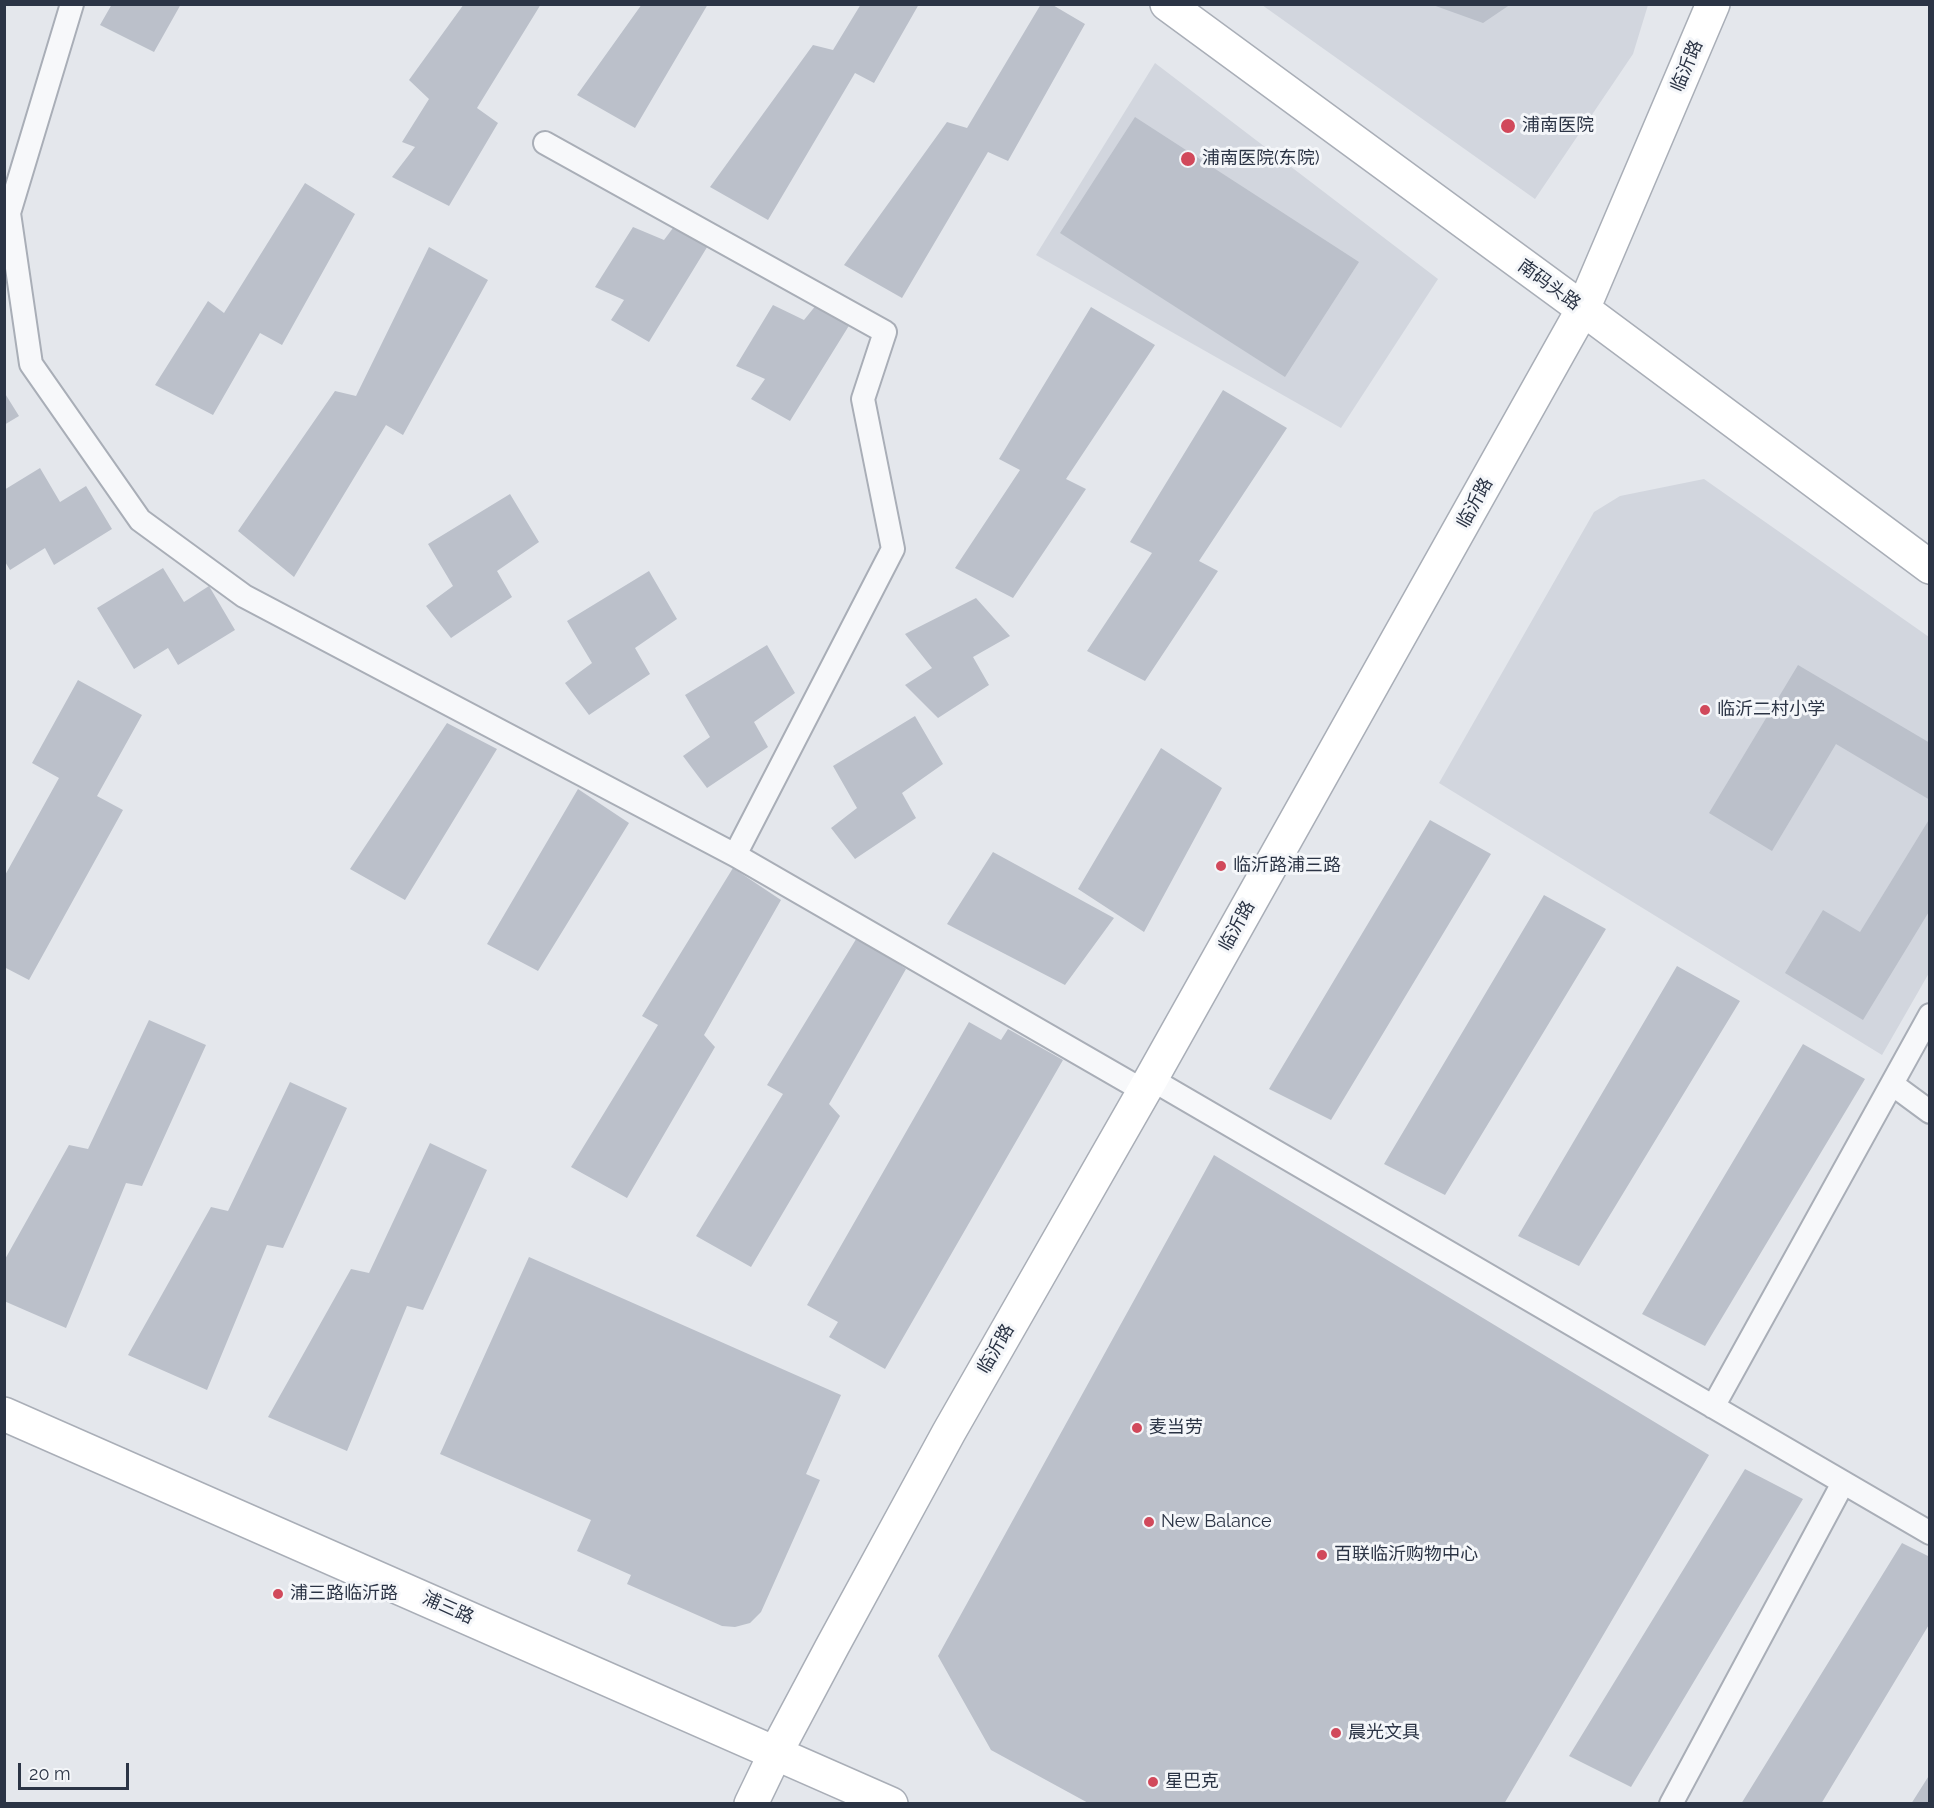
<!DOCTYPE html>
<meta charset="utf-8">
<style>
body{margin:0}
#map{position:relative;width:1934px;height:1808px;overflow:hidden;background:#e4e7ec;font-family:Raleway,sans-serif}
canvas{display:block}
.frame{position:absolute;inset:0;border:6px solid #2b3445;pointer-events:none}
.scale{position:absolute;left:18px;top:1763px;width:111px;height:27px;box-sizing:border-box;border:3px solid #2b3445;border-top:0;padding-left:8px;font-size:18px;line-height:21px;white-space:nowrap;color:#2b3445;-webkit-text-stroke:4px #f4f6f9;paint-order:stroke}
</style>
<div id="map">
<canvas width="1934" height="1808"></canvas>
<div class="frame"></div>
<div class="scale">20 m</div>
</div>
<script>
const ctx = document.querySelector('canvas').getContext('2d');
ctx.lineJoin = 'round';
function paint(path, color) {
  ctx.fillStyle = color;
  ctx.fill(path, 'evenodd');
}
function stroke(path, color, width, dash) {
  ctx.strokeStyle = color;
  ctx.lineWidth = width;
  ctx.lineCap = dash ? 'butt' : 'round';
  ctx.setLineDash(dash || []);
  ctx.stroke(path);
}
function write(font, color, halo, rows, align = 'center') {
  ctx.font = font + ' Raleway,"Noto Sans SC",sans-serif';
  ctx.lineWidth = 6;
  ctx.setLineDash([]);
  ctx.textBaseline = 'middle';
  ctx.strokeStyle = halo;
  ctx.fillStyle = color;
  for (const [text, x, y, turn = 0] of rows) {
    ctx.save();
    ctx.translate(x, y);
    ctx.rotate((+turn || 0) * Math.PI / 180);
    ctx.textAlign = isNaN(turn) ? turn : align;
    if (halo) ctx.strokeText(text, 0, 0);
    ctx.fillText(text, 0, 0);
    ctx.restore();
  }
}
paint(new Path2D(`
 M1262 5H1648L1633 54 1535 199Z
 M1155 63 1438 279 1341 428 1036 255Z
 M1704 479 1929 637V973L1882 1055 1439 783 1594 512 1620 496Z`), '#d2d6de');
paint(new Path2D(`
 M112 4H181L154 52 100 25Z
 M464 4H541L477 108 498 123 449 206 392 177 415 147 402 142 429 99 409 80Z
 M642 4H708L635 128 577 95Z
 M861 4H919L874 83 855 73 768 220 710 187 813 45 833 50Z
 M1041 4H1051L1085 24 1008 161 988 152 902 298 844 265 947 122 967 128Z
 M1430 4H1511L1483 23Z
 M1135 117 1359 262 1285 377 1060 233Z
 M305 183 355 214 282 345 260 333 213 415 155 385 208 301 224 313Z
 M676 224 709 244 649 342 611 320 624 300 595 287 633 227 664 240Z
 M429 247 488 280 403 435 386 425 294 577 238 531 335 391 356 396Z
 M817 304 850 324 790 421 751 399 765 379 736 366 773 305 804 320Z
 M1091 307 1155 345 1066 479 1086 489 1013 598 955 568 1020 470 999 459Z
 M1223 390 1287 428 1199 561 1218 571 1145 681 1087 651 1152 553 1130 542Z
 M4 392 19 416 4 425Z
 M40 468 60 502 86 486 112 529 54 565 45 548 10 570 4 560V490Z
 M510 494 539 542 497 571 512 597 451 638 426 606 453 586 428 544Z
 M163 568 184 602 209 586 235 630 178 665 168 648 134 669 97 608Z
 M649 571 677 619 635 648 650 674 589 715 565 683 592 663 567 621Z
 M976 598 1010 636 973 657 989 685 938 718 905 685 932 668 905 634Z
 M767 645 795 693 754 722 768 747 707 788 683 756 710 737 685 695Z
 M1798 665 1930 743V800L1836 744 1772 851 1709 813Z
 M78 680 142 715 97 796 123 810 29 980 4 967V877L59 778 32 763Z
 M915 716 943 764 902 793 916 818 855 859 831 828 857 808 833 766Z
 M447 723 497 749 405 900 350 869Z
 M1161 748 1222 788 1144 932 1078 889Z
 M578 789 629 823 538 971 487 944Z
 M1930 818V910L1863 1020 1785 973 1823 910 1860 932Z
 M1430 820 1491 854 1331 1120 1269 1089Z
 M993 852 1114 918 1065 985 947 924Z
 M733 868 781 900 704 1035 715 1047 627 1198 571 1167 658 1025 642 1016Z
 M1544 895 1606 929 1445 1195 1384 1164Z
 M858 936 906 969 829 1104 840 1116 751 1267 696 1236 783 1094 767 1085Z
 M1677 966 1740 1001 1579 1266 1518 1236Z
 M149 1020 206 1045 142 1186 126 1183 66 1328 4 1301V1261L69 1145 88 1149Z
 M969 1022 1001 1040 1008 1029 1063 1060 885 1369 829 1337 838 1322 807 1305Z
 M1803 1044 1865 1079 1705 1346 1642 1314Z
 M290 1082 347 1108 283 1248 267 1245 207 1390 128 1355 211 1207 228 1211Z
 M430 1143 487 1170 423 1310 407 1306 347 1451 268 1417 351 1269 369 1273Z
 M1214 1155 1709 1455 1504 1804H1090L991 1750 938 1656Z
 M529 1257 841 1395 806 1474 820 1480 761 1612 750 1623 735 1627 722 1626 627 1584 631 1575 577 1551 591 1520 440 1454Z
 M1745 1469 1803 1499 1631 1787 1569 1756Z
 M1902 1543 1930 1557V1623L1821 1804H1741Z
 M1930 1774V1804H1911Z`), '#bbc0ca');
const lane = new Path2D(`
 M72 4 9 213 31 364 140 520 244 596 735 855 1144 1091
 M545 143 885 332 863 399 893 549 735 855
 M1151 1079 1930 1533
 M1892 1084 1930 1112
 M1713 1407 1930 1015
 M1671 1804 1843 1483`);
const secondary = new Path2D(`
 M1167 4 1583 309 1930 567
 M4 1414 891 1804
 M751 1804 776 1752 833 1645 949 1432 1151 1079 1583 309 1713 4`);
stroke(lane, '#a9aeb7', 26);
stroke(secondary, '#a9aeb7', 36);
stroke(lane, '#f7f8fa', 22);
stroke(secondary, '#fff', 33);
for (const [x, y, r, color] of [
 [1508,126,8,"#d1495b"],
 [1188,159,8,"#d1495b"],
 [1705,710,6,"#d1495b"],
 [1221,866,6,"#d1495b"],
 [1137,1428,6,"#d1495b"],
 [1149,1522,6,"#d1495b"],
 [1322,1555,6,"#d1495b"],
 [278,1594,6,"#d1495b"],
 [1336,1733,6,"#d1495b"],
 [1153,1782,6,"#d1495b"]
]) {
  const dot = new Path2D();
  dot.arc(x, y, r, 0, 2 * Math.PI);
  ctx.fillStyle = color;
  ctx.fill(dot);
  stroke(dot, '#f4f6f9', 2);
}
write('18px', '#2b3445', '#f4f6f9', [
 ["临沂路",1687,66,-67],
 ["南码头路",1549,285,36],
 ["临沂路",1475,503,-61],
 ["临沂路",1237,926,-61],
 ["临沂路",996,1349,-60],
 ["浦三路",448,1608,24]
]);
write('18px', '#2b3445', '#f4f6f9', [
 ["浦南医院",1522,126],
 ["浦南医院(东院)",1202,159],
 ["临沂二村小学",1717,710],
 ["临沂路浦三路",1233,866],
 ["麦当劳",1149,1428],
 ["New Balance",1161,1522],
 ["百联临沂购物中心",1334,1555],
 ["浦三路临沂路",290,1594],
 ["晨光文具",1348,1733],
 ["星巴克",1165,1782]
], 'left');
</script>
